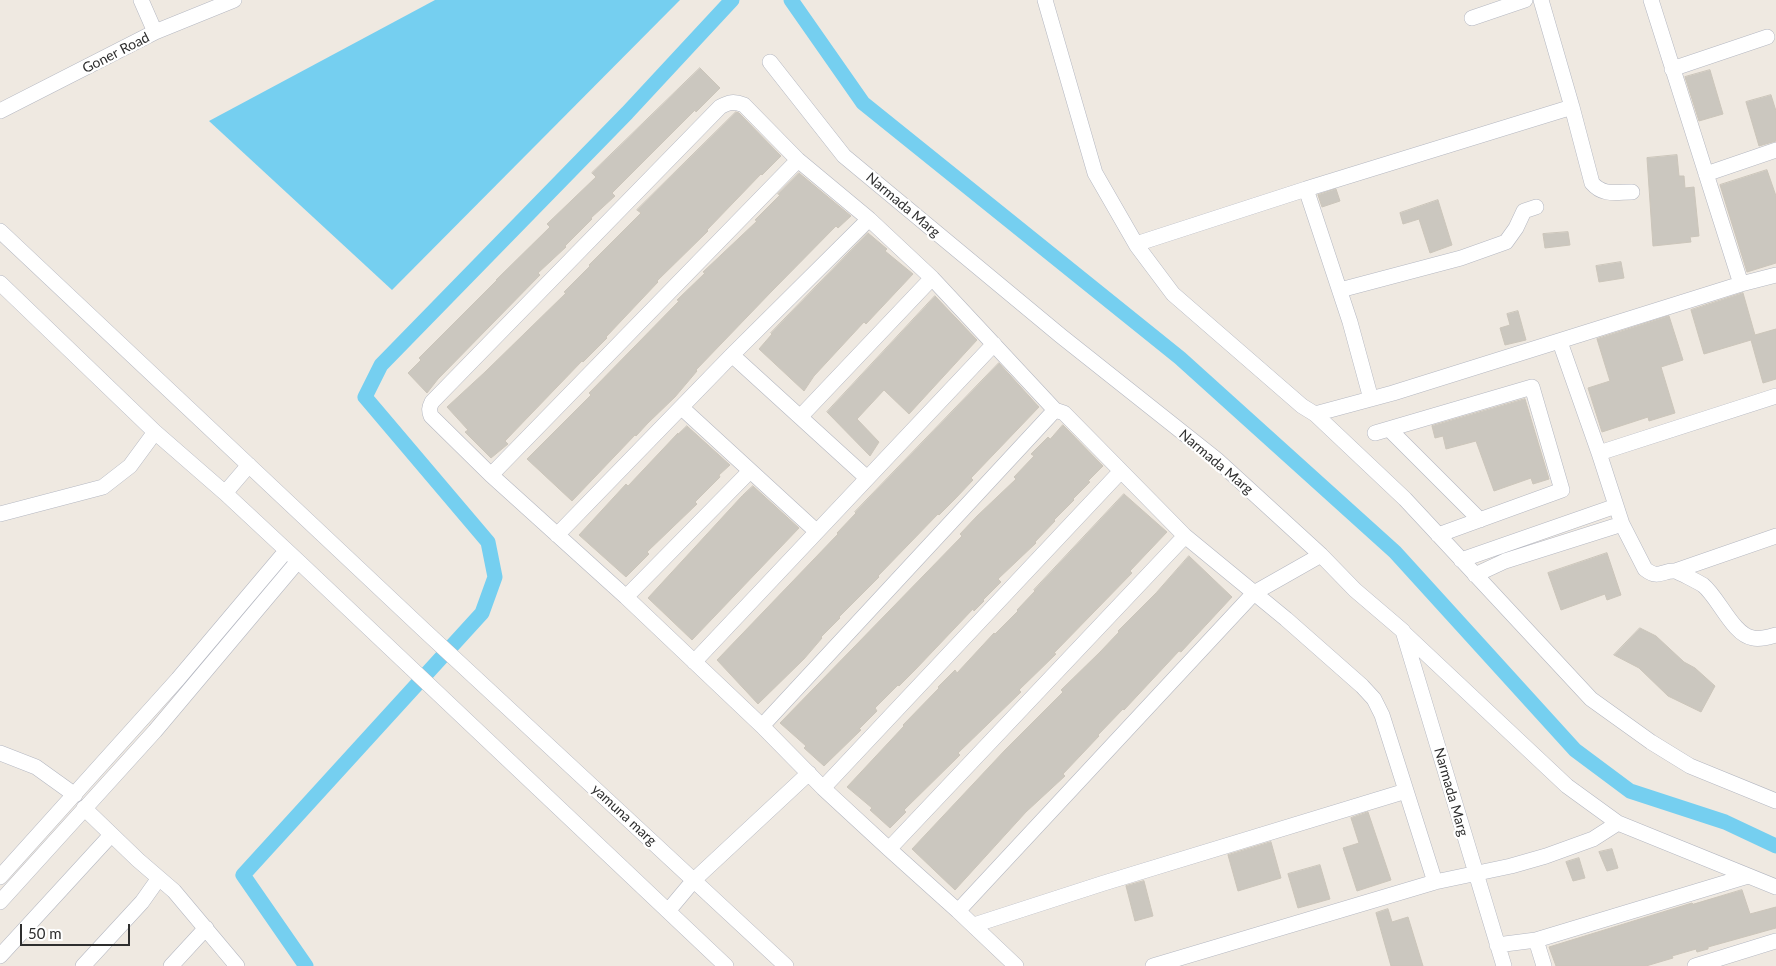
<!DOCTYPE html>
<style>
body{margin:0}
#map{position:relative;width:1776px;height:966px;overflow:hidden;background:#efe9e1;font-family:Lato,sans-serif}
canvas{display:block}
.scale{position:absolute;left:20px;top:924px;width:110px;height:22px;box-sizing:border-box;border:2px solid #2e2e2e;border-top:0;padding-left:6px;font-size:15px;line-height:18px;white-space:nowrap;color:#2e2e2e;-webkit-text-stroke:4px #fff;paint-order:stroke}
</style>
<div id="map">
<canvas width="1776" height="966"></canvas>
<div class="scale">50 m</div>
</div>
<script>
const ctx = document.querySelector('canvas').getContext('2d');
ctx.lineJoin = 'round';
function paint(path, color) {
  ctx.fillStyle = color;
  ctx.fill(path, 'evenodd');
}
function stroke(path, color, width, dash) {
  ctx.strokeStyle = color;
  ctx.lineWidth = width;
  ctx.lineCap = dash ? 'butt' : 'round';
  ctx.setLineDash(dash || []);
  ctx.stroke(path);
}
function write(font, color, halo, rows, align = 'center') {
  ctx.font = font + ' Lato,sans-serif';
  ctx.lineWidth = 4.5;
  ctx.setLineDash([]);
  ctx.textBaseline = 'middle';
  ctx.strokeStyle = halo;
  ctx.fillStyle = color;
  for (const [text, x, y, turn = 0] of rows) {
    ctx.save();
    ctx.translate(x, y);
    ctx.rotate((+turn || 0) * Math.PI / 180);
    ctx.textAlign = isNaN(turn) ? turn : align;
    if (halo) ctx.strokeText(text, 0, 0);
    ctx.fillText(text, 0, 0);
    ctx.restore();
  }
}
paint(new Path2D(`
 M435 0H680L392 290 209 121Z`), '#75cff0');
stroke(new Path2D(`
 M791 0 863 103 1180 358 1395 552 1575 750 1630 791 1725 822 1776 846
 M306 966 243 875 482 613 495 577 488 542 365 397 381 365 627 113 732 0`), '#75cff0', 15);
const building = new Path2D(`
 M700 68 720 88 696 112 695 110 612 193 615 196 591 218 592 219 565 246 566 247 538 273 540 275 438 379 427 393 408 373 421 360 419 358 497 280H496L550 227 547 224 596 177 592 173Z
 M1710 70 1723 114 1699 121 1685 77Z
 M1771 95 1776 111V141L1759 146 1746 102Z
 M736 112 739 113 781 156 762 175 761 174 707 230 708 231 657 281 658 282 606 337 607 338 583 362 582 361 505 441 508 444 491 458 465 432 468 430 447 407 485 372 566 293 564 292 590 266 589 265 641 213 637 210Z
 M1677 155 1679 176H1684L1685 188 1694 187 1699 236 1690 237 1691 242 1653 246 1647 158Z
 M1767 170 1776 196V263L1747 272 1720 185Z
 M799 173 851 216 838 228 836 226 772 291 696 370 697 371 675 397 648 423 636 436 635 435 572 501 527 459 591 395 589 393 679 301 677 300 705 273 703 272 757 221 755 220 780 195 778 194Z
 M1336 189 1340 201 1322 207 1318 195Z
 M1438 200 1452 245 1430 253 1419 219 1403 224 1400 213Z
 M1568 232 1570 245 1545 248 1543 234Z
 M868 233 887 249 885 251 913 274 866 324 864 322 814 376 804 391 759 349 772 334 771 333Z
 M1621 262 1624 278 1599 282 1596 266Z
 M1743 293 1755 335 1776 329V379L1763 383 1751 340 1704 354 1691 310Z
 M935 296 977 340 909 414 884 390 857 419 879 442 870 456 827 412Z
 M1518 311 1526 340 1505 345 1500 328 1510 325 1507 314Z
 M1669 316 1683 360 1661 367 1675 413 1649 421 1648 417 1602 432 1588 388 1610 381 1597 339Z
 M999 363 1039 407 971 478 973 480 955 499 939 515 938 514 878 576 879 577 839 617 840 618 821 637 822 638 804 659 758 704 717 660 838 534 837 533 856 513 855 512Z
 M1525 399 1549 479 1533 484 1531 478 1494 491 1476 441 1446 449 1443 436 1435 438 1432 426Z
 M1063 425 1103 466 1088 481 1090 482 1073 499 1074 500 1054 520 1055 521 1035 542 1036 543 998 579 1001 582 983 600 984 601 974 611 973 609 915 670 899 686 898 685 875 708 877 711 859 729 861 730 824 766 804 748 806 746 780 723 962 536 960 534 977 516 1016 479 1014 477 1034 456 1031 454 1048 437 1050 439Z
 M687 426 730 465 719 475 720 477 695 502 697 504 647 552 649 554 626 577 579 535 626 484 628 486 678 433V434Z
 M753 486 799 528 692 640 648 598 742 496Z
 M1124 494 1167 532 1130 571 1132 573 1054 653 1056 654 1019 690 1021 692 958 753 960 755 904 810 906 812 890 828 870 810 872 808 847 787 904 726 903 725 939 688 938 687 955 670 957 673 994 633 995 634 1018 611 1017 610 1035 591 1034 590Z
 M1607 553 1621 595 1607 600 1605 594 1561 610 1548 573Z
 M1189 556 1232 597 1181 652 1179 651 1124 710 1123 709 1098 735 1099 736 1063 774 1065 776 1026 812 955 890 912 849 1005 750 1063 692 1061 690 1100 652 1119 632 1118 631 1156 593Z
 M1640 628 1656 636 1684 662 1695 668 1715 686 1701 712 1668 696 1639 668 1614 655Z
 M1368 812 1391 880 1357 891 1343 848 1359 843 1351 818Z
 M1271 842 1281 878 1238 891 1228 855Z
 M1612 849 1618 868 1607 871 1599 852Z
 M1579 858 1585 878 1573 881 1566 862Z
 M1320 865 1330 899 1298 908 1288 874Z
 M1144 881 1153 916 1135 921 1126 886Z
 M1742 890 1750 914 1776 907V928L1708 947V949L1697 952 1696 949 1672 956 1673 958 1646 966H1556L1549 947 1692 903 1693 904Z
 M1388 909 1392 922 1408 917 1423 966H1391L1376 913Z`);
paint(building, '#cbc7bf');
stroke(building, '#cbc5ba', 1);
const minor = new Path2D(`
 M141 0 155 32
 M1045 0 1095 173 1137 246 1173 294 1302 406 1315 414 1405 499 1591 699 1651 742 1690 766 1776 801
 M1541 0 1572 107
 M1472 18 1525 0
 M770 62 844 156 1061 336 1216 459 1321 555 1355 590 1403 631 1504 966
 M1672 69 1767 37
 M0 111 155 32 234 0
 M1706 174 1776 150
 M1306 189 1572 107 1592 183C1603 196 1616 192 1632 192
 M0 231 425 631 786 966
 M1136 244 1306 189 1350 322 1371 399
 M0 283 155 432 225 493 298 561 726 966
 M1741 284 1776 275
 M1340 290 1461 258 1506 242 1516 228 1524 211 1536 207
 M1560 342 1599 453 1622 524 1645 569C1659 580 1662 570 1675 571 1679 572 1698 582 1703 585 1719 598 1733 635 1753 638 1760 640 1769 637 1776 635
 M732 355 867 478
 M682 408 816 531
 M1315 414 1393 393 1741 284 1651 0
 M801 416 932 278
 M1389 429 1480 520
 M1375 433 1532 387 1562 490 1438 535
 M1599 453 1776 396
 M491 475 798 160
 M225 493 249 465
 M0 514 103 487 130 466 155 432
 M557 535 732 355 869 219
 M1461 560 1616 506
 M1675 571 1776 536
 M1475 575 1505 561 1622 524
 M626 597 750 471
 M1403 632 1567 786 1618 823 1776 887
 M694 662 994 344
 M762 726 1055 410
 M0 753 36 767 75 795
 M823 788 1121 471
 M84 808 138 860 174 891 237 966
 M889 849 1185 536
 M0 877 178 679 286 551
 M0 902 155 731 298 561
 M668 911 694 880 809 773
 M958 911 1254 593 1321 555
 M974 925 1104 883 1406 791
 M1536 940 1544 966
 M1497 945 1536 940 1748 876
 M0 956 111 835
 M83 966 142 902 159 878
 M171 966 206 928
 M1016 966 958 911 889 849 823 788 762 726 626 597 491 475 431 416C429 410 429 408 432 402L720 107C729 102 734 101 744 105L798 160 869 219 932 278 1055 410 1064 413 1185 536 1286 619 1362 686 1374 699 1382 715 1435 882
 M1153 966 1435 882 1511 866 1546 856 1593 839 1618 823
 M1695 966 1776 941`);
stroke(minor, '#b4b7c1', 16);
stroke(minor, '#fff', 15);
write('14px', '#2e2e2e', '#fff', [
 ["Goner Road",116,53,-27],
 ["Narmada Marg",903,205,40],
 ["Narmada Marg",1216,462,40],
 ["Narmada Marg",1451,792,74],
 ["yamuna marg",624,815,43]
]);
</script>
